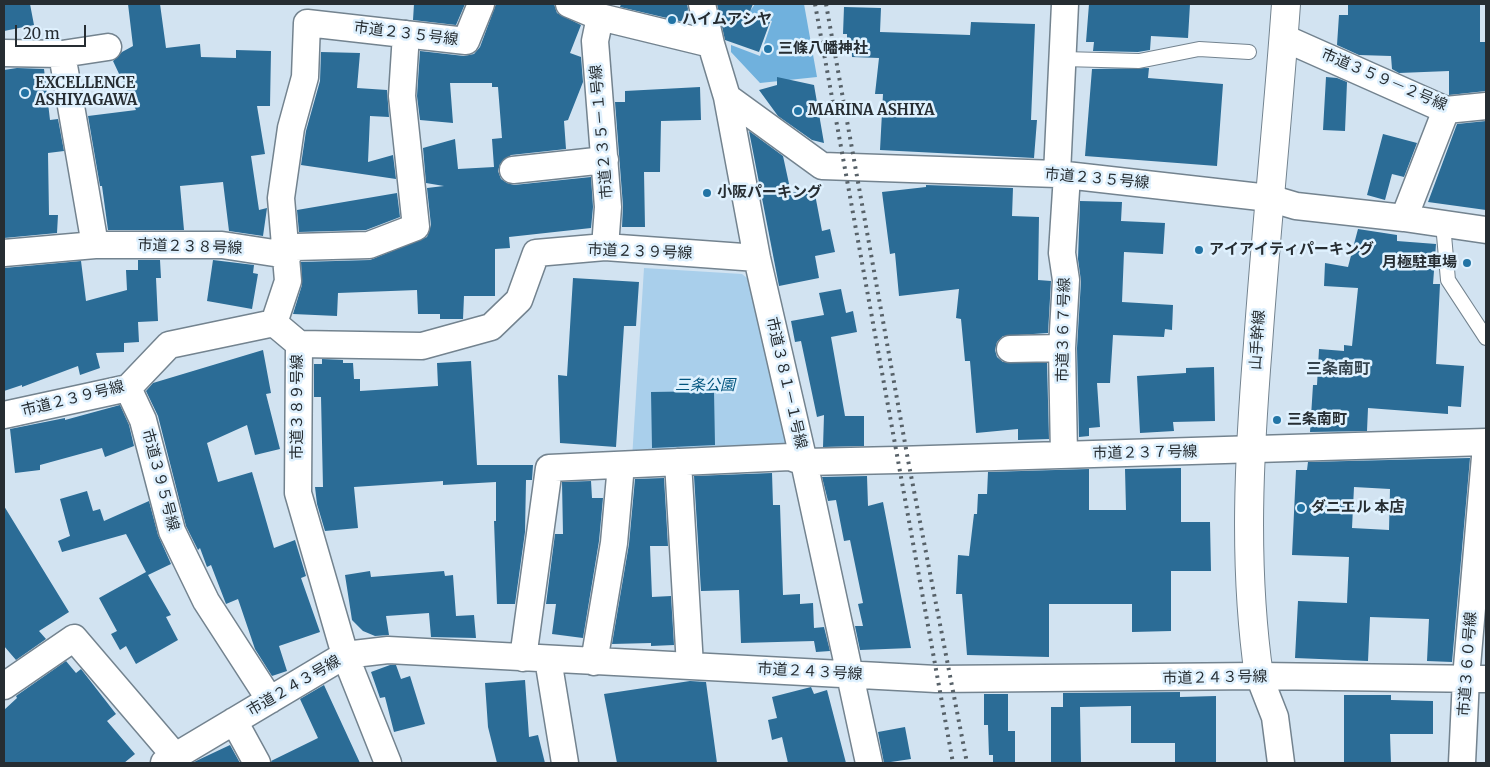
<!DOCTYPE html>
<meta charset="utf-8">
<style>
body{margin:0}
#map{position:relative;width:1490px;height:767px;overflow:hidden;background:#d2e3f1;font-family:Merriweather,serif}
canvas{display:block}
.frame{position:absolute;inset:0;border:5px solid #262d32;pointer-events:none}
.scale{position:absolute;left:15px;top:25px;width:71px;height:22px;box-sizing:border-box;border:2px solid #262d32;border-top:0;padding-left:6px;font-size:15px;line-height:18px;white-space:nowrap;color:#262d32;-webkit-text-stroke:4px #dff1fe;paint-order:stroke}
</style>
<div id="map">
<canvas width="1490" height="767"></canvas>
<div class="frame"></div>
<div class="scale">20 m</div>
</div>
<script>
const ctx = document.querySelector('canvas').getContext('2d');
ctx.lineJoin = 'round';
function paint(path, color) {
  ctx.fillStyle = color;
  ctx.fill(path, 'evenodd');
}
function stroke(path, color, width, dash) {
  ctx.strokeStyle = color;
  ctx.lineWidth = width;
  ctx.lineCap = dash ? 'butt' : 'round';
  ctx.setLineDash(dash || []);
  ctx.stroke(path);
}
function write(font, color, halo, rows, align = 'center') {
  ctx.font = font + ' Merriweather,"Noto Sans JP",serif';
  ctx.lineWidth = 5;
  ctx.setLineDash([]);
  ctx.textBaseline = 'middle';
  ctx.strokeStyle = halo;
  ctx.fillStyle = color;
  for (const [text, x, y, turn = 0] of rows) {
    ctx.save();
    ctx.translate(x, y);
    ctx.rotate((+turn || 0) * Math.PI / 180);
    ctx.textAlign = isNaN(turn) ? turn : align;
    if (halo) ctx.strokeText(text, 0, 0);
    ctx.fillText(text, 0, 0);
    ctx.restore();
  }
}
paint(new Path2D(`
 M644 268 742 274 752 282 791 451 632 459Z`), '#a9cfeb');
paint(new Path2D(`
 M755 4H804L817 77 760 83 731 52V45L760 56 772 21 754 14 750 20 745 18Z`), '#70b1dd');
paint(new Path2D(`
 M4 4H30L34 25 4 31Z
 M128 4H160L166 48 200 44 201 57 236 58V50L271 51 270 106H257L265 154 251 156 259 210 267 208 263 236 229 231 223 182 180 186 184 230H108L102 186H100L88 116 136 110 113 61 122 52 133 46Z
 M414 4H465L456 25 413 20Z
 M496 4H554L557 13 581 25 570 53 581 57 583 82 568 120 564 121 566 149 511 155 500 164 498 171 501 179 507 183 514 185 591 177 593 207 591 228 509 237 510 248 495 249V296H464L463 319H440V314H418L417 290 338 293 337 316 293 314 302 285 301 262 370 260 427 237 431 225 427 188 444 186 426 183 423 148 455 139 458 169 494 167 492 139 502 138 498 87H492V83H450L453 123 420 120 417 96 420 51 464 56 474 54 480 47Z
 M621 4H687L688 9 684 22 620 7Z
 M717 4H753L749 14 770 22 759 52 725 40Z
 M1089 4H1190L1188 38 1151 36 1150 50 1138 52 1093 51 1094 42H1086Z
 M1348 4H1480V42H1486V91L1449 95V71L1399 73 1392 69 1391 56 1359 55 1337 45 1339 15H1348Z
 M844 7 881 8 880 32 970 35 971 22 1035 24 1031 120H1037L1034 158 880 150 883 94H875L879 58 852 57V48H847V34H843Z
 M321 52 360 53 357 88 387 90 389 117 370 116 368 162 393 155 396 179 301 165 306 131 320 81Z
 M17 68 44 69 50 120 58 119 64 151 48 153 49 215H58L57 233 4 238V70Z
 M1149 68 1148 78 1223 84 1217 166 1085 156 1092 69Z
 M777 77 814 85 824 143 812 140 778 116 759 90 777 85Z
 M1326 77 1337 78 1347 82 1345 131 1323 130Z
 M700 87 701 120 661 121 660 172H644L645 227H622L623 206 615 102H625V91Z
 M1486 121V210L1428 202 1457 124Z
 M749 131 783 156 791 193 814 189 822 231 830 229 835 252 815 256 819 278 779 286Z
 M1383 134 1417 143 1404 177 1392 174 1385 200 1367 195Z
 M926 185 1013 188 1012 216 1039 217 1038 280 1051 281 1048 333 1003 336 997 342 995 350 997 357 1003 362 1047 363 1049 439 1018 440V429L976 433 970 361H965L961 319 956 318 959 289 899 296 895 253 890 254 882 192 926 187Z
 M397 193 400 217 366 230 299 232 297 210Z
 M1080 201 1122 202 1121 221 1165 223 1163 254 1124 252 1122 302 1173 305 1172 330 1165 329 1164 337 1113 335 1110 383H1097L1100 427 1089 428V436L1079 437 1077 348 1081 281 1078 259Z
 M1358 229 1397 235V241L1436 244 1433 284H1440L1436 364 1464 366 1461 407 1448 406V414L1368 408 1367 431 1310 432 1313 385H1317L1319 349 1344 351V345L1352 346 1358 288 1324 286 1325 263 1348 267Z
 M138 260H160L161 278H156L158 321 138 322 139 342 124 343V352L96 353 100 368 80 375 78 366 22 387V385L4 391V268L81 261 86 301 127 290 126 270H138Z
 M213 260 254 265 253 273 258 274 252 309 207 301Z
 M573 278 639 282 636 326H624L616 447 560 443 558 375 567 376Z
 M841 289 846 313 853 311 857 332 831 337 845 416H864V446L823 447 824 415 817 417 801 341 795 342 791 321 824 315 819 293Z
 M263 350 271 393 266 394 280 449 255 455 247 425 207 443 218 482 252 472 274 548 295 540 306 576 301 578 320 632 279 646 287 671 272 676 255 649 238 599 226 604 211 565 207 567 200 548 198 550 186 526 158 416 146 391 153 383Z
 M322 359 343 360V363H353L354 379H360V391L438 386 437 363 471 361 477 465H533L532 480H526L525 532 515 604H497L494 521H496V482L443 485V481L354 487 358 528 325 531 317 504 315 487H323L321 397H314V364H322Z
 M1214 367 1215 421 1173 422 1174 431 1140 433 1137 376 1186 373V368Z
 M714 391 715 445 652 448 651 392Z
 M120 405 129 425 134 446 105 457 102 448 40 465V470L15 473 10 429 65 418V420Z
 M1470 458 1452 662 1427 661 1429 619 1370 617 1368 661 1295 658 1298 601 1347 603 1349 557 1292 555 1296 470H1307L1308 462ZM1354 487 1390 489 1389 530 1352 528Z
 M1181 468V522H1210L1211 571H1171V631L1132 632V604H1049V657L967 655 962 594H956L958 555 969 556 974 514H977L978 494H987L988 472 1089 469V510H1126L1125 469Z
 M772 473 773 505H780L783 595 800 594V604L813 603 814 628 824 627 830 651 816 652 814 641 741 643 739 590 701 591 694 476Z
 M867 476 868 506 883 502 911 648 860 650 855 626H863L858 604 863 603 850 540 844 541 836 500 828 501 822 477Z
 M664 478 668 546H650L652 597 671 596 674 645 651 646V643L612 644 629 544 635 479Z
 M591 481 592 498H603L599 541 583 638 552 634 556 604H546L555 534H563L562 482Z
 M87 491 93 511 100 509 104 521 149 501 158 535 171 564 148 575 171 615 166 617 178 640 136 664 126 646 120 650 111 634 117 631 99 598 146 572 126 534 62 552 58 541 70 536 60 499Z
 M4 506 69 612 39 631 46 639 16 660 4 646Z
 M370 571 371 577 444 571 445 576 453 575 456 616 474 615 476 638 431 637 429 613 386 616 389 635 375 636 363 631 352 620 345 575Z
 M66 661 76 673 81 669 116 714 107 721 135 754 124 763H4V710L17 698 16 696Z
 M390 665H396L401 679 410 676 425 724 394 732 385 697 380 698 371 672Z
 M525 680 529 737 538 735 545 763H497L488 727 485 683Z
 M690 681 706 682 717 763H617L604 694Z
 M324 685 360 763H272L271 761 318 738 300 699Z
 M811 687 814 694 827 690 846 763H788L782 737 772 740 768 720 777 718 772 697Z
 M1180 692V697L1216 696V763H1175V743H1131V706L1080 707 1081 763H1051V707H1063V693Z
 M984 694H1008V731H1015V763H993V755H989L988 725H984Z
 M1344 695H1391V700L1433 701V734H1390L1391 763H1344Z
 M905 727 911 759 884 763 878 732Z
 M230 745 240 763H193L196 761Z`), '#2b6c96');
const lane = new Path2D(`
 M1063 59 1139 61 1199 49 1249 52
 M1443 224 1448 280 1486 338`);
const street = new Path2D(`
 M569 4 600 17 711 44
 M702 4 711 44 727 97 757 258 804 462 869 763
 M600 17 595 41 608 207 605 247
 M1284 38 1446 110 1486 106
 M4 53 62 54 108 47
 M62 54 95 245
 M727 97 822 166 1057 174 1269 198 1296 206 1404 218 1486 230
 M513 170 605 160
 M1057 174 1065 4
 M1404 218 1446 110
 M4 253 95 245H222L287 255 295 247 369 245 416 227 402 96 406 34
 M299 344 422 346 491 327 519 300 536 253 605 247 757 258
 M1010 349 1062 348
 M128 388 143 420 172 531 206 601 270 700
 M4 415 128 388 169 345 274 323
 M1064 455 1062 348 1066 280 1062 253 1067 175
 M678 462 690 666
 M523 658 549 468 790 457 804 462 897 460 1486 442
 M548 659 565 763
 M594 662 614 543 621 465
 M1259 676 1275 717 1281 763
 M4 686 74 638 175 756
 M234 721 257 763
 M164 763 345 655 388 650 936 679 1259 676 1486 679
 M388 763 345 655 298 493 299 344 274 323 288 281 281 198 291 128 305 77 307 23 466 41 481 4
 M1462 763 1466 678 1486 445`);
const secondary = new Path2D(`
 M1259 676C1243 565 1249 455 1258 344 1266 230 1278 117 1286 4`);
stroke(lane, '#73838f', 16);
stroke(street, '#73838f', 29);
stroke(secondary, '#73838f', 30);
stroke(lane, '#fff', 14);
stroke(street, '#fff', 26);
stroke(secondary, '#fff', 28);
stroke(new Path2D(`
 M815 4 953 763
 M826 4 908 460 967 763`), '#576168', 4, [2.5, 5]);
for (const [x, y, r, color] of [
 [672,20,5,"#2274a5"],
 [768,49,5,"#2274a5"],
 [25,93,5,"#2274a5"],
 [798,111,5,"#2274a5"],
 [707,193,5,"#2274a5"],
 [1199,250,5,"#2274a5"],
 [1467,263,5,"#2274a5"],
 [1277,420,5,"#2274a5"],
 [1301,508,5,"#2274a5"]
]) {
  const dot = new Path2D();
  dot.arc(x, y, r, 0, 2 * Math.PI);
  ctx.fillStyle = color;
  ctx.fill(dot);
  stroke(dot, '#dff1fe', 2);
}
write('bold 15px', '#262d32', '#dff1fe', [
 ["ハイムアシヤ",682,20],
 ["三條八幡神社",778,49],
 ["EXCELLENCE",35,84],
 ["ASHIYAGAWA",35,101],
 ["MARINA ASHIYA",808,111],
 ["小阪パーキング",717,193],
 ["アイアイティパーキング",1209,250],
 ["月極駐車場",1457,263,"right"],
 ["三条南町",1287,420],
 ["ダニエル 本店",1311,508]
], 'left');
write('15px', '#262d32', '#dff1fe', [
 ["市道２３５号線",406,34,7],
 ["市道３５９－２号線",1384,80,23],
 ["市道２３５－１号線",602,132,-95],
 ["市道２３５号線",1097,179,5],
 ["市道２３８号線",190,247,2],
 ["市道２３９号線",640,252,2],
 ["市道３６７号線",1064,330,-89],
 ["山手幹線",1258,340,-86],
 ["市道３８１－１号線",786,383,77],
 ["市道２３９号線",73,399,-14],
 ["市道３８９号線",298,407,-90],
 ["市道２３７号線",1145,453,-1],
 ["市道３９５号線",160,480,75],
 ["市道３６０号線",1468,664,-86],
 ["市道２４３号線",810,672,3],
 ["市道２４３号線",1215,678,-1],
 ["市道２４３号線",294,686,-30]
]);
write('italic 15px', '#00547e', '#dff1fe', [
 ["三条公園",705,386]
]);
write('bold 16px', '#35444e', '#dff1fe', [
 ["三条南町",1338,369]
]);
</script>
